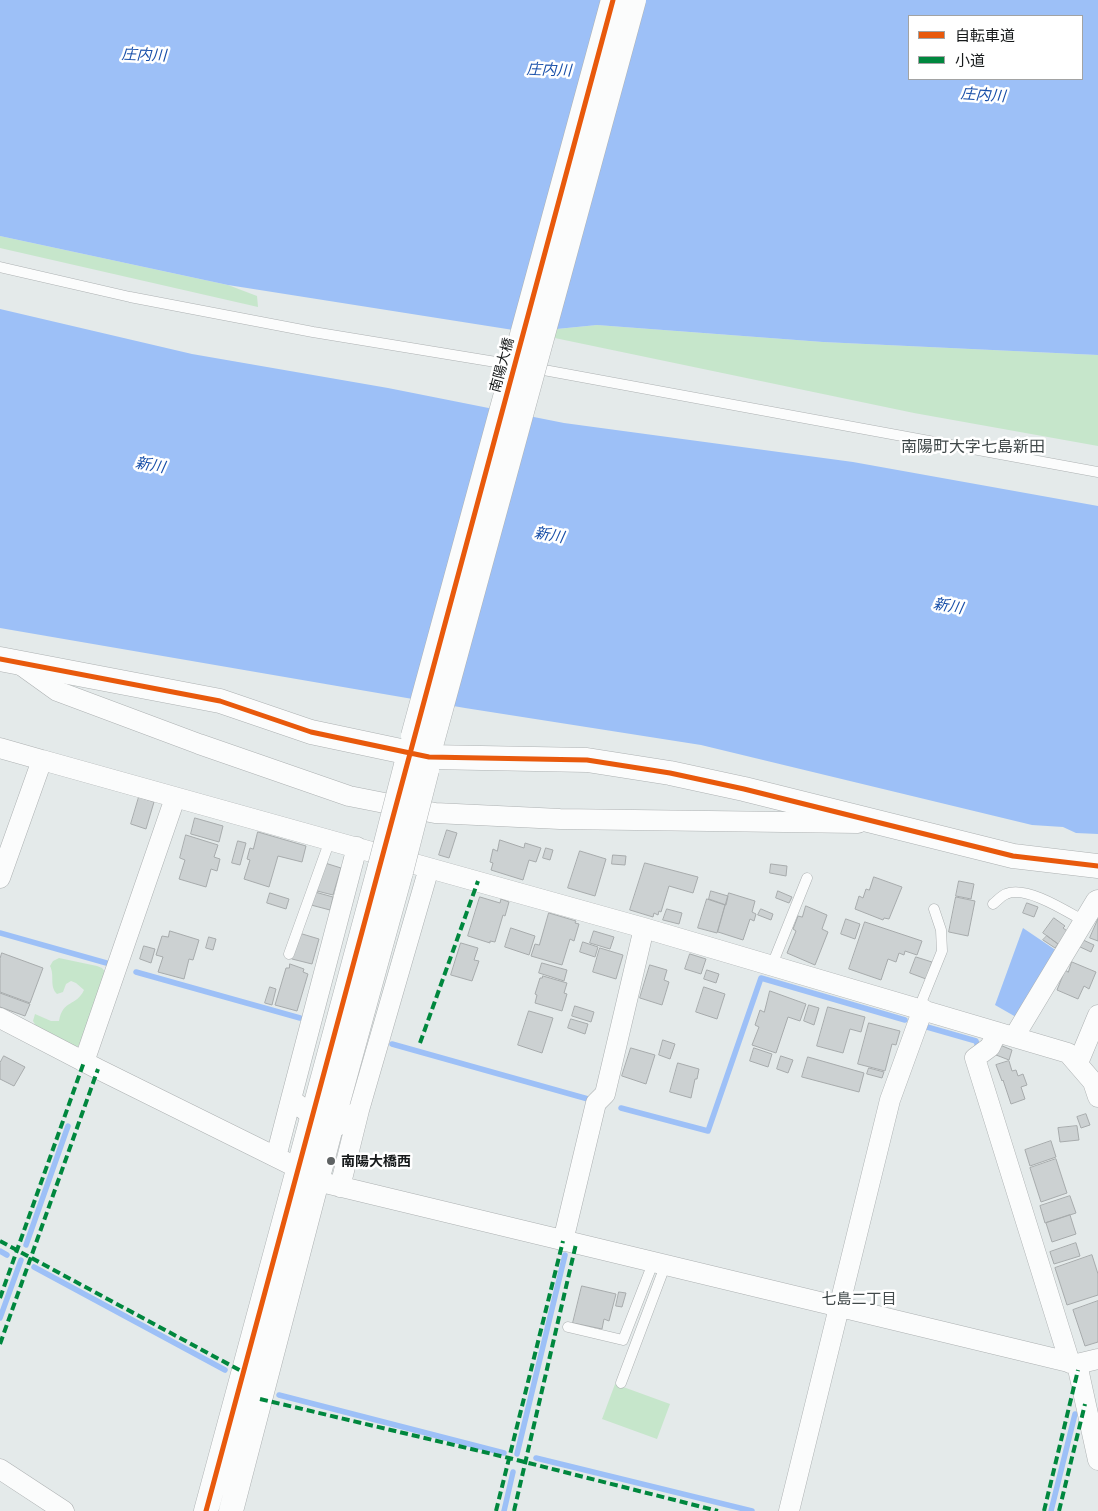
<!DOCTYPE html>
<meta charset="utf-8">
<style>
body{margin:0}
#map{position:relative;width:1098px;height:1511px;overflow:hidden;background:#e4eaea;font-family:Lato,"Noto Sans JP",sans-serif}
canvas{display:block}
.legend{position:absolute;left:908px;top:15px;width:175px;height:65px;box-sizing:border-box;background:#fff;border:1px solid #a2a3a3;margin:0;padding:6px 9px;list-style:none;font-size:15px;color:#16191a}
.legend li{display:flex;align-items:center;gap:10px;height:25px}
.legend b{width:25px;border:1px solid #a2a3a3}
</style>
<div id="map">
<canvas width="1098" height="1511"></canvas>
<ul class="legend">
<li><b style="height:6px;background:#e8590c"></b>自転車道</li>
<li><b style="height:6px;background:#00873e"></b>小道</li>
</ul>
</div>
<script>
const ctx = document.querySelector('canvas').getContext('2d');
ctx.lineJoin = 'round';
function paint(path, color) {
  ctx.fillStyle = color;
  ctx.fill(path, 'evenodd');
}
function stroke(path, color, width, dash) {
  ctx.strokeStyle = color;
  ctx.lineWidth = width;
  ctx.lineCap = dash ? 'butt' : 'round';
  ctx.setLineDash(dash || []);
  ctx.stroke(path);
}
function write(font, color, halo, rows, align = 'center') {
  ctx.font = font + ' Lato,"Noto Sans JP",sans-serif';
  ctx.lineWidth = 5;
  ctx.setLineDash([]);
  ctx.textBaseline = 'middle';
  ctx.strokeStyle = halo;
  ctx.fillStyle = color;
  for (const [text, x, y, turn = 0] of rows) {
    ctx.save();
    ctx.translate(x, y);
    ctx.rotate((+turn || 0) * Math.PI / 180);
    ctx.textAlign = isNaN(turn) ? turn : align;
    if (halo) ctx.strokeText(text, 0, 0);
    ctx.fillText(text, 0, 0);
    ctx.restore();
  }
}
paint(new Path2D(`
 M0 236 228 285 257 296 258 307 0 248Z
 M597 325 823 342 1098 355V446L914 413 526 332Z
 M59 958 97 966 102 968 106 973 82 1041 77 1047 36 1026 33 1021 35 1014 51 1021H59C63 999 76 1007 84 990L76 983 71 981 66 984 63 992 57 994C49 986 55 976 50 966L53 961Z
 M615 1384 670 1404 657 1439 602 1419Z`), '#c6e6cb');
paint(new Path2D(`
 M0 0H1098V355L823 342 597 325 526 332 228 285 0 236ZM909 16H1082V79H909Z
 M0 309 192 354 388 388 564 423 853 462 1098 506V834L1076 833 1063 827 1032 825 701 745 465 708 0 628Z
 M1023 928 1057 951 1016 1017 995 1005Z`), '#9dc0f7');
stroke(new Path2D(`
 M0 933 110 964
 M136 972 300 1018
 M927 1027 976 1041 978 1047
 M392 1044 588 1099
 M621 1108 708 1131 761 978 905 1020
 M26 1245 68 1126
 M0 1251 7 1255
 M34 1267 225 1370
 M0 1318 21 1260
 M279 1395 504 1453
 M517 1454 565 1255
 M536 1458 752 1511
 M504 1511 513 1472
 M1051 1511 1075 1414`), '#9dc0f7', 5.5);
const building = new Path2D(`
 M139 797 154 802 146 829 131 824Z
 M195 818 223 826 219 842 191 834Z
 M447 830 457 833 449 858 439 855Z
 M258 832 306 846 302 862 278 856 269 887 244 879 250 860 247 859 250 848 253 849Z
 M186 835 218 845 214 857 220 859 217 871 211 869 206 887 179 879 185 860 180 858Z
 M500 840 524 848 525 843 541 848 536 862 529 860 523 880 491 870 493 863 490 862 493 849 497 851Z
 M238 841 246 843 240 865 232 863Z
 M546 848 553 850 550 860 543 858Z
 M580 851 606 859 595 896 568 888Z
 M613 855 626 856 625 865 612 864Z
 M325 863 341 868 333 895 317 891Z
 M645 863 698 877 693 893 669 886 661 912 659 911 658 915 654 913 653 917 630 910Z
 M771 864 787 866 786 876 770 873Z
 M874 877 902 887 889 919 884 918 883 920 855 909 859 896 863 898 866 889 869 890Z
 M959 881 974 884 971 899 956 896Z
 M711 891 728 896 726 905 709 899Z
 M778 891 792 897 789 903 776 898Z
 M315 892 333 897 330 910 311 905Z
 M270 893 289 899 286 909 267 903Z
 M729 893 755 901 752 912 756 914 754 921 750 919 743 940 718 932Z
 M480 897 500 903 501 899 509 902 505 916 503 915 495 942 490 941V943L468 936Z
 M956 897 975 901 968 936 949 932Z
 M707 899 725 905 717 933 698 928Z
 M1027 903 1038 907 1034 917 1023 913Z
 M806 906 827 915 822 929 828 932 815 965 787 953 796 931 793 929 798 916 802 917Z
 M667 909 682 913 679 924 663 920Z
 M761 909 773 914 771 920 758 915Z
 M549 913 576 921 575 923 579 924 574 941 570 939 562 965 531 956 535 944 539 945Z
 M1054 918 1065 926 1063 928 1070 933 1061 946 1043 933Z
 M846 919 860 924 855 939 841 934Z
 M1098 919V941L1090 938Z
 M865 922 922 941 917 955 905 951 904 955 899 953 896 962 888 959 881 980 849 969Z
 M511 928 535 936 529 955 505 947Z
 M170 931 199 940 193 960 189 959 184 979 158 972 163 957 156 955 162 936 168 937Z
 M594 931 614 937 610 949 590 943Z
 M299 933 319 939 312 964 292 959Z
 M1047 936 1058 944 1055 948 1043 940Z
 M209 937 216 939 213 950 206 948Z
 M1081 939 1094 945 1091 952 1078 946Z
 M583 942 598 947 595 957 580 952Z
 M461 943 478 948 474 960 479 961 472 981 451 975Z
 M144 946 155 949 151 963 140 959Z
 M600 948 623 955 616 979 593 972Z
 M2 953 43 968 30 1003 0 992V959Z
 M690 954 706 959 701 974 685 969Z
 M916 957 932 962 926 979 910 973Z
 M1072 962 1096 972 1089 989 1084 986 1078 999 1057 990 1065 970 1068 972Z
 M542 963 567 970 564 981 539 973Z
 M290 964 304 969 303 972 308 974 297 1011 275 1005 286 968H289Z
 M650 965 667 970 664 980 669 982 662 1005 640 998Z
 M707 970 719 974 716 983 704 979Z
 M543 976 567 983 564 993 567 994 562 1011 535 1003 537 995 535 994 540 978H542Z
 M270 987 276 989 272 1005 265 1003Z
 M704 987 725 994 717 1019 696 1012Z
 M770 991 806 1004 800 1021 788 1017 776 1053 752 1045 759 1027 755 1025 760 1010 764 1012Z
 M0 993 30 1004 25 1016 0 1007Z
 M809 1005 819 1008 814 1025 804 1021Z
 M575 1006 594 1012 591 1022 572 1016Z
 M828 1007 865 1017 861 1032 850 1029 843 1053 817 1046Z
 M529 1011 553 1018 542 1053 518 1045Z
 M571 1019 588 1024 585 1034 568 1028Z
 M869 1023 900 1031 896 1045 892 1044 885 1071 858 1064Z
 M663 1040 675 1044 670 1059 659 1055Z
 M1000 1045 1012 1050 1009 1060 996 1055Z
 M631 1048 655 1055 646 1084 622 1076Z
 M754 1048 772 1054 768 1067 750 1061Z
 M4 1056 25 1067 14 1086 0 1079V1063Z
 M781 1056 793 1060 788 1073 777 1069Z
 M808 1057 864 1073 859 1092 802 1077Z
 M1009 1061 1012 1071 1016 1070 1018 1076 1023 1074 1027 1085 1021 1087 1025 1099 1011 1104 1003 1080 1002 1081 996 1065Z
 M678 1063 699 1069 697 1079H695L691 1098 670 1092Z
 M869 1068 884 1072 882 1078 867 1074Z
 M1086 1114 1090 1125 1081 1128 1077 1117Z
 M1077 1126 1079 1140 1060 1142 1058 1128Z
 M1051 1141 1056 1157 1030 1166 1025 1150Z
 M1056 1159 1067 1193 1041 1202 1030 1168Z
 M1070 1196 1076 1213 1045 1223 1040 1206Z
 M1070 1215 1076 1234 1052 1242 1046 1223Z
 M1076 1243 1080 1256 1054 1264 1050 1252Z
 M1092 1255 1098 1274V1295L1067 1305 1055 1268Z
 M582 1286 616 1294 609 1321 604 1319 602 1329 573 1323Z
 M619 1292 626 1293 622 1307 616 1306Z
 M1098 1301V1342L1085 1346 1073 1310Z`);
paint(building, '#ccd1d2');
stroke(building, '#a7abac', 1);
const service = new Path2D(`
 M0 267 130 297 313 332 514 365
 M533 368 1098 472
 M993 904C997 901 1001 896 1006 894 1026 885 1066 911 1084 921
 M289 954 330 840
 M772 965 807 878
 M919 1008 942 951 941 930 934 909
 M568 1327 623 1340 653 1263
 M621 1383 665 1266`);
const minor = new Path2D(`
 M18 663 57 691 199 744 349 796 435 813 560 819 858 823
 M0 748 42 760 0 878
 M42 760 644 928 1068 1053 1093 1082 1098 1097
 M0 1018 98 1069 298 1168
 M997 1032 990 1047 975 1058 1070 1363
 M1014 1037 1096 901 1098 900
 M84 1062 175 798
 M1078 1063 1098 1015
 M312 1116 291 1099 357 847
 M330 1131 359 1110 429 868
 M276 1157 291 1099
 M317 1181 1077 1364 1098 1359
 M340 1187 359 1110
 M563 1241 596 1103 605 1094 644 928
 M1077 1364 1098 1460
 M0 1469 64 1511
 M789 1511 890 1100 923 1009`);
const tertiary = new Path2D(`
 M0 659 220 701 311 732 429 757 587 760 670 773 744 789 1013 856 1098 866
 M206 1511 380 866
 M231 1511 330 1131 401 872`);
stroke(service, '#adb1b2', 11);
stroke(minor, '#adb1b2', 21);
stroke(tertiary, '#adb1b2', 25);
stroke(service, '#fbfcfc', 10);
stroke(minor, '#fbfcfc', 20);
stroke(tertiary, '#fbfcfc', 24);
const tertiaryBridge = new Path2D(`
 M413 736 613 0
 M432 742 634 0
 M380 866 406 765
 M401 872 427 770`);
stroke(tertiaryBridge, '#adb1b2', 25, []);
stroke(tertiaryBridge, '#fbfcfc', 24);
stroke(new Path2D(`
 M420 1043 478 881
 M0 1241 243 1372
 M0 1298 84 1062
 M0 1344 98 1069
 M260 1399 509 1458 718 1511
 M496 1511 563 1241
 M514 1511 576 1244
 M1044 1511 1078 1370
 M1059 1511 1085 1404`), '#00873e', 4, [8, 4]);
stroke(new Path2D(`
 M0 659 220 701 311 732 429 757 587 760 670 773 744 789 1013 856 1098 866
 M206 1511C341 1007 476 503 613 0`), '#e8590c', 5);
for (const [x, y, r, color] of [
 [331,1161,5,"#5e6263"]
]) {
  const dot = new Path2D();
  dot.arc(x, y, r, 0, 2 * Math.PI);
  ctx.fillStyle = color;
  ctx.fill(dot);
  stroke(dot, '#fff', 2);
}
write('14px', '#16191a', '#fff', [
 ["南陽大橋",502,365,-75]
]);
write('bold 14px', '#16191a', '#fff', [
 ["南陽大橋西",341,1161]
], 'left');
write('italic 15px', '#184fa9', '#fff', [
 ["庄内川",144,55,2],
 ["庄内川",549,70,2],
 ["庄内川",983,95,4],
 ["新川",150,465,10],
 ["新川",549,535,10],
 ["新川",948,606,10]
]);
write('15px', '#41494a', '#fff', [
 ["七島二丁目",859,1299]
]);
write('16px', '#41494a', '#fff', [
 ["南陽町大字七島新田",973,447]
]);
</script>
